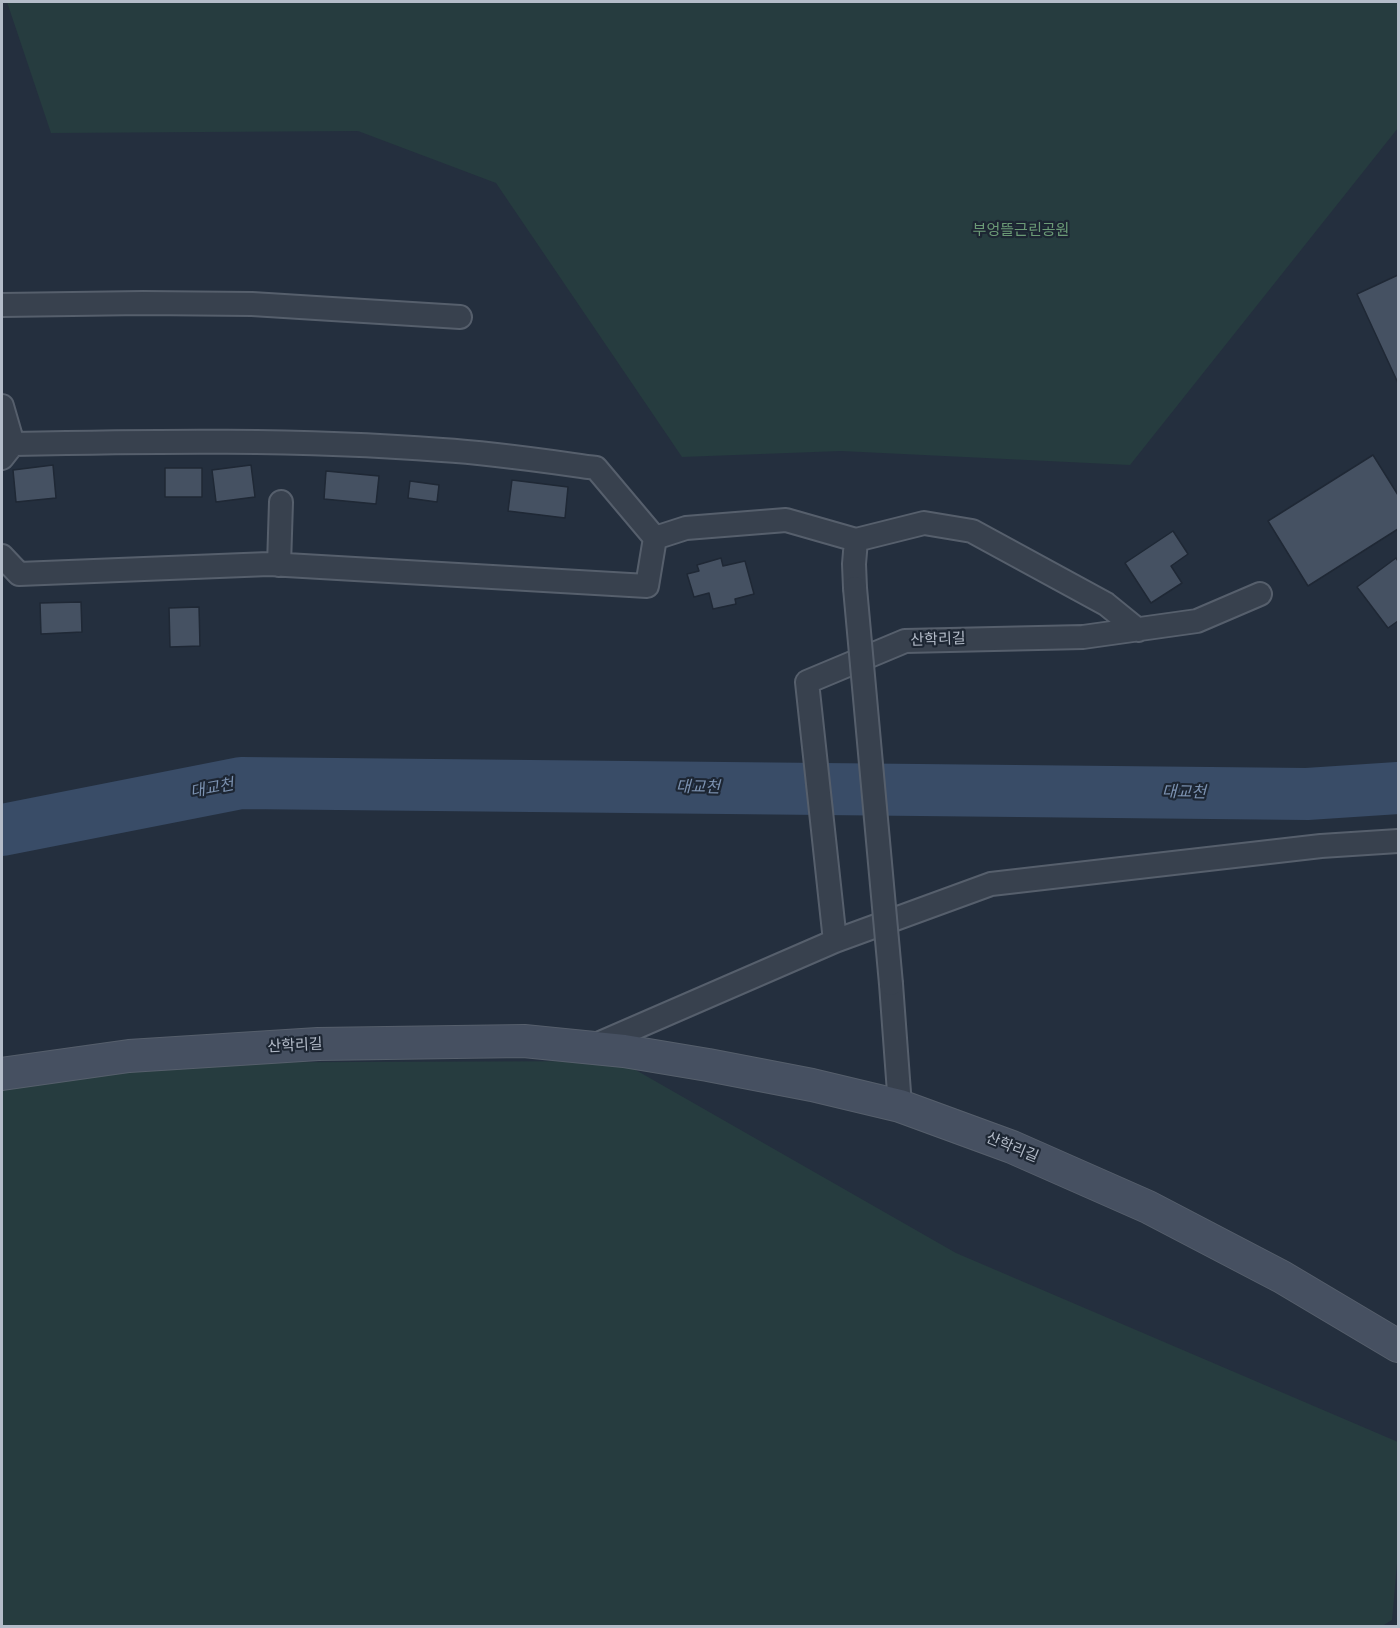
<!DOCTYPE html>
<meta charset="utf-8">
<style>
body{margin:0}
#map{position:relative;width:1400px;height:1628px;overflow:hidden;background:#242f3e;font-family:Signika,sans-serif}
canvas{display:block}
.frame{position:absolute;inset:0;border:3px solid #b4bcc9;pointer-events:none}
</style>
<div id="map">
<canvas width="1400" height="1628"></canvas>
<div class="frame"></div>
</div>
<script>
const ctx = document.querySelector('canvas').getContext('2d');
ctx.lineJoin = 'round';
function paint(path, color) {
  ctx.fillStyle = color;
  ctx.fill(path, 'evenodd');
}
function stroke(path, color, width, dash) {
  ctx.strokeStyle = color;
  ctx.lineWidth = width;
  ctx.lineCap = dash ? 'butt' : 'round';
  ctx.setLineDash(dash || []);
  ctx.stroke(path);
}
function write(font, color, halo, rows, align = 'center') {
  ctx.font = font + ' Signika,"Noto Sans KR",sans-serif';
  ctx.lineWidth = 4.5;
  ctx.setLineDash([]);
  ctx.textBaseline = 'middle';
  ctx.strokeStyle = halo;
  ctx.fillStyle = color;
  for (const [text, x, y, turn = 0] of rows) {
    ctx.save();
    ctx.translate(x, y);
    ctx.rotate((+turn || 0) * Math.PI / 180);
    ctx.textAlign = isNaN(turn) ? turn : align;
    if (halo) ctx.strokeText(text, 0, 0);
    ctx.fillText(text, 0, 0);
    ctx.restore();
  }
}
paint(new Path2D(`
 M7 2H1398V128L1130 465 841 451 682 457 496 183 358 131 51 133Z
 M620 1061 956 1253 1398 1442V1553L1392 1620 1382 1626H2V1076L81 1063Z`), '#263c3f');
stroke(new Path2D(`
 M2 830 241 783 1307 794 1398 788`), '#394c67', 52);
const building = new Path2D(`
 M1398 275V383L1357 294Z
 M1373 455 1398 495V529L1308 586 1268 521Z
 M53 465 56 498 16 502 13 470Z
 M251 465 255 497 216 502 212 470Z
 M165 468H202V497H165Z
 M326 471 379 476 376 504 324 499Z
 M512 480 568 487 565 518 508 511Z
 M410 481 439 485 437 502 408 498Z
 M1173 531 1188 554 1171 566 1182 583 1151 603 1125 563Z
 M721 558 723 566 745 561 754 594 735 599 736 604 713 609 709 593 694 597 687 574 699 571 697 565Z
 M1396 558 1398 561V621L1388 628 1357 587Z
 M81 602 82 632 41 634 40 603Z
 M199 607 200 646 170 647 169 608Z`);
paint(building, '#455162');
stroke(building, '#1f2835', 1.5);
const minor = new Path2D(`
 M2 305 143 303 252 304 460 317
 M2 406 13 444
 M2 458 13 444C156 441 299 439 442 450 493 453 545 461 596 468L655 538 647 586 269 564 19 574 2 556
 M655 538 686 528 786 520 856 540
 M279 565 281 502
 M855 588 854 564 856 540 924 523 972 531 1106 604 1138 630
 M835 941 807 682 905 641 1083 637 1197 621 1260 594
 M891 984 900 1106
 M591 1047 835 941 991 884 1321 846 1398 841`);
const secondary = new Path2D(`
 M2 1074 129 1056 318 1044 524 1041 624 1051 708 1065 812 1085 900 1106 1012 1147 1148 1207 1282 1277 1398 1346`);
stroke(minor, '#565f6c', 26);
stroke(secondary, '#565f6c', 34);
stroke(minor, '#38414e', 22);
stroke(secondary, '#465061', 32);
const minorBridge = new Path2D(`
 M855 588 891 984`);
stroke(minorBridge, '#565f6c', 26, []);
stroke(minorBridge, '#38414e', 22);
write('15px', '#6b9a76', '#1d2633', [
 ["부엉뜰근린공원",1021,231]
]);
write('15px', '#b4bcc9', '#1d2633', [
 ["산학리길",938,640,-2],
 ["산학리길",295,1046,-3],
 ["산학리길",1012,1148,22]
]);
write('italic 16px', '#7c92b1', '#1d2633', [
 ["대교천",698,788,1],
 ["대교천",212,789,-11],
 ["대교천",1184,793,1]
]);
</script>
